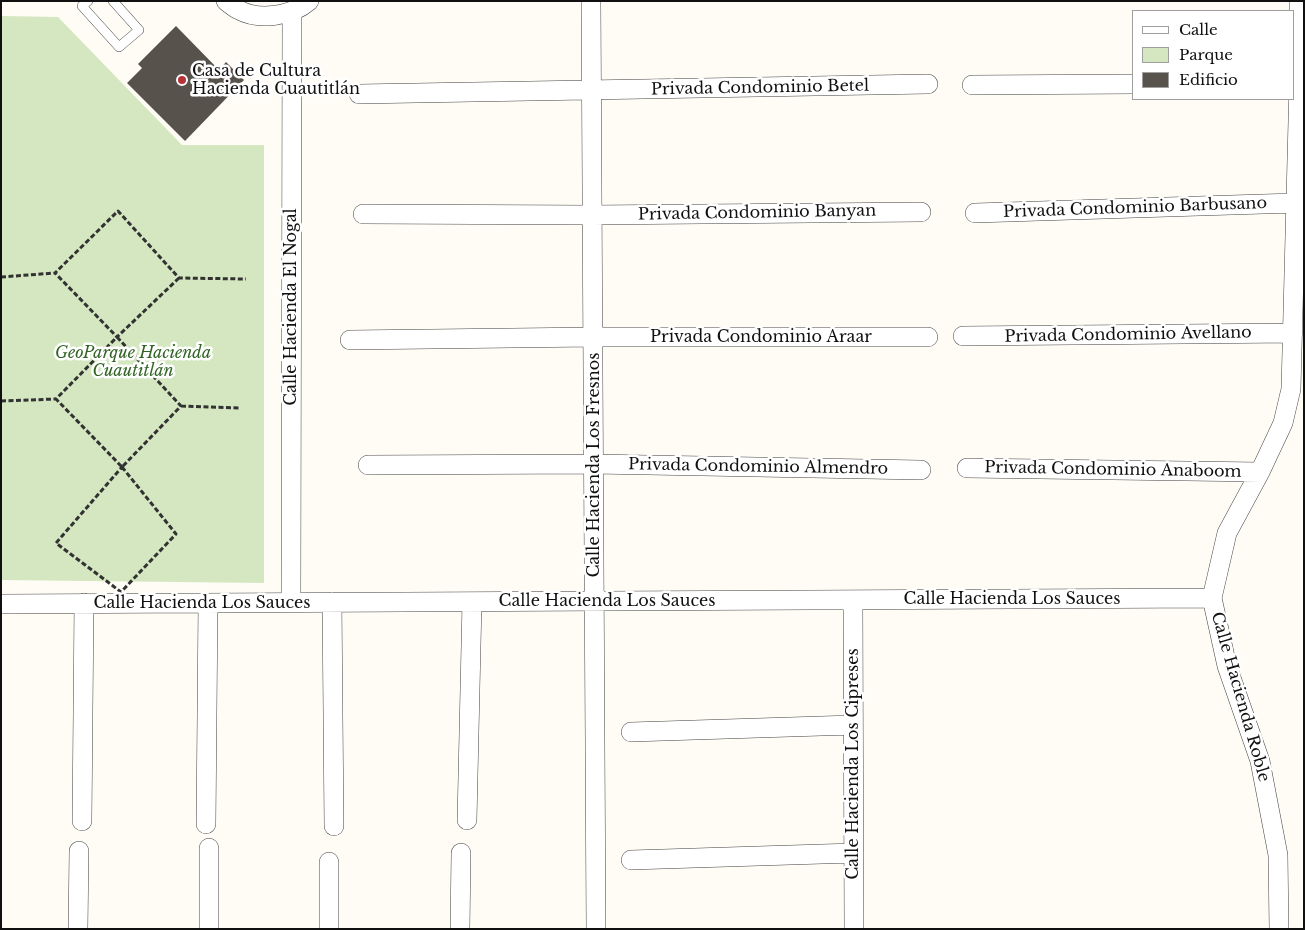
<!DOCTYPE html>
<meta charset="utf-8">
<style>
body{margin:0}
#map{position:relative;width:1305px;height:930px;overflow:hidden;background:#fefcf4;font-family:"Libre Baskerville",serif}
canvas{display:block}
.frame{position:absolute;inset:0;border:2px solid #101010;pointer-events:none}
.legend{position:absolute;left:1132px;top:10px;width:162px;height:90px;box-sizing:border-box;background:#fff;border:1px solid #9f9f9f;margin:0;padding:6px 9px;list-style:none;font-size:15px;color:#101010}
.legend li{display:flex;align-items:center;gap:10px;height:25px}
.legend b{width:25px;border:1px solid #9f9f9f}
</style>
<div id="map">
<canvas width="1305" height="930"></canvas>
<div class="frame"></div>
<ul class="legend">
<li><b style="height:6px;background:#fff"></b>Calle</li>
<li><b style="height:14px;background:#d4e7c0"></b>Parque</li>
<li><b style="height:14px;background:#58524d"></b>Edificio</li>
</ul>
</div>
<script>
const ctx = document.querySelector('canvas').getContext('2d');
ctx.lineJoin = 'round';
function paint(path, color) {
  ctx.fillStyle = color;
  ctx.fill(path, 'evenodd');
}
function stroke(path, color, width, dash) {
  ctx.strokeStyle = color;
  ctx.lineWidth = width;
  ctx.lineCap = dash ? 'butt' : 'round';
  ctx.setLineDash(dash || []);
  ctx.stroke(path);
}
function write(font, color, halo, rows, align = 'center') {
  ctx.font = font + ' "Libre Baskerville",serif';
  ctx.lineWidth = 5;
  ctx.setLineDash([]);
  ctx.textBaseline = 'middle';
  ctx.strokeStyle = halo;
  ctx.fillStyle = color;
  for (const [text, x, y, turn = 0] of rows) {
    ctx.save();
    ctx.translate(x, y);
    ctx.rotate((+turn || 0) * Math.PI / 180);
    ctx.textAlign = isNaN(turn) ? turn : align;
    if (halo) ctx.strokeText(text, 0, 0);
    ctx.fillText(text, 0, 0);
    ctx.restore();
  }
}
paint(new Path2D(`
 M1 16 58 17 182 145H264V583L1 580Z`), '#d4e7c0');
paint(new Path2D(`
 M176 26 219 70 226 62 244 80 185 141 127 83 142 68 138 64Z`), '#58524d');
const service = new Path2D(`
 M88 1 82 6 119 47 139 30 113 1`);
const minor = new Path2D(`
 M226 1C230 4 234 8 239 10 259 21 292 16 309 1
 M591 1 596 929
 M972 85 1134 84
 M359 94 928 84
 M975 213 1295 203
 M363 214 592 215 921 212
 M963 336 1293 333
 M350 340 593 337H928
 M368 465 594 464 921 470
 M967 468 1260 472
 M853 600 854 929
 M291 602 292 12
 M332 602 334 826
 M1 604 1212 598
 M631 732 853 725
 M467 820 472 602
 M82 821 84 603
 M206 824 208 603
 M209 848V929
 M631 860 854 853
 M329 862V929
 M78 929 79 851
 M460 929 461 853
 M1279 929 1278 855 1260 761 1227 666 1212 598 1227 533 1260 472 1283 423 1291 389 1299 83V1`);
stroke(service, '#434343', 10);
stroke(minor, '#434343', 20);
stroke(new Path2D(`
 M1 277 55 273
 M179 278 117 337 55 273 118 211 179 278 246 279
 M117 337 181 406 122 467 56 399Z
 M1 401 56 399
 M181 406 241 408
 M122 467 176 534 121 592 56 543Z`), '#323232', 3, [5, 2.5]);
stroke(service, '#fff', 9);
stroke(minor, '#fff', 19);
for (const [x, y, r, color] of [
 [182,80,5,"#b63338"]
]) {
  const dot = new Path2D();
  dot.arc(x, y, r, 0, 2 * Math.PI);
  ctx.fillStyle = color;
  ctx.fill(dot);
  stroke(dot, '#fff', 2);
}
write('16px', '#101010', '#fff', [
 ["Casa de Cultura",192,71],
 ["Hacienda Cuautitlán",192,89]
], 'left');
write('16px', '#101010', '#fff', [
 ["Privada Condominio Betel",760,88,-1],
 ["Privada Condominio Barbusano",1135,208,-2],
 ["Privada Condominio Banyan",757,213,-1],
 ["Calle Hacienda El Nogal",291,307,-90],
 ["Privada Condominio Avellano",1128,335,-1],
 ["Privada Condominio Araar",761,337],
 ["Calle Hacienda Los Fresnos",594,465,-90],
 ["Privada Condominio Almendro",758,467,1],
 ["Privada Condominio Anaboom",1113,470,1],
 ["Calle Hacienda Los Sauces",1012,599],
 ["Calle Hacienda Los Sauces",607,601],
 ["Calle Hacienda Los Sauces",202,603],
 ["Calle Hacienda Roble",1240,697,74],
 ["Calle Hacienda Los Cipreses",853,764,-90]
]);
write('italic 16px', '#326425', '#fff', [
 ["GeoParque Hacienda",133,353],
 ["Cuautitlán",133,371]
]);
</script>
